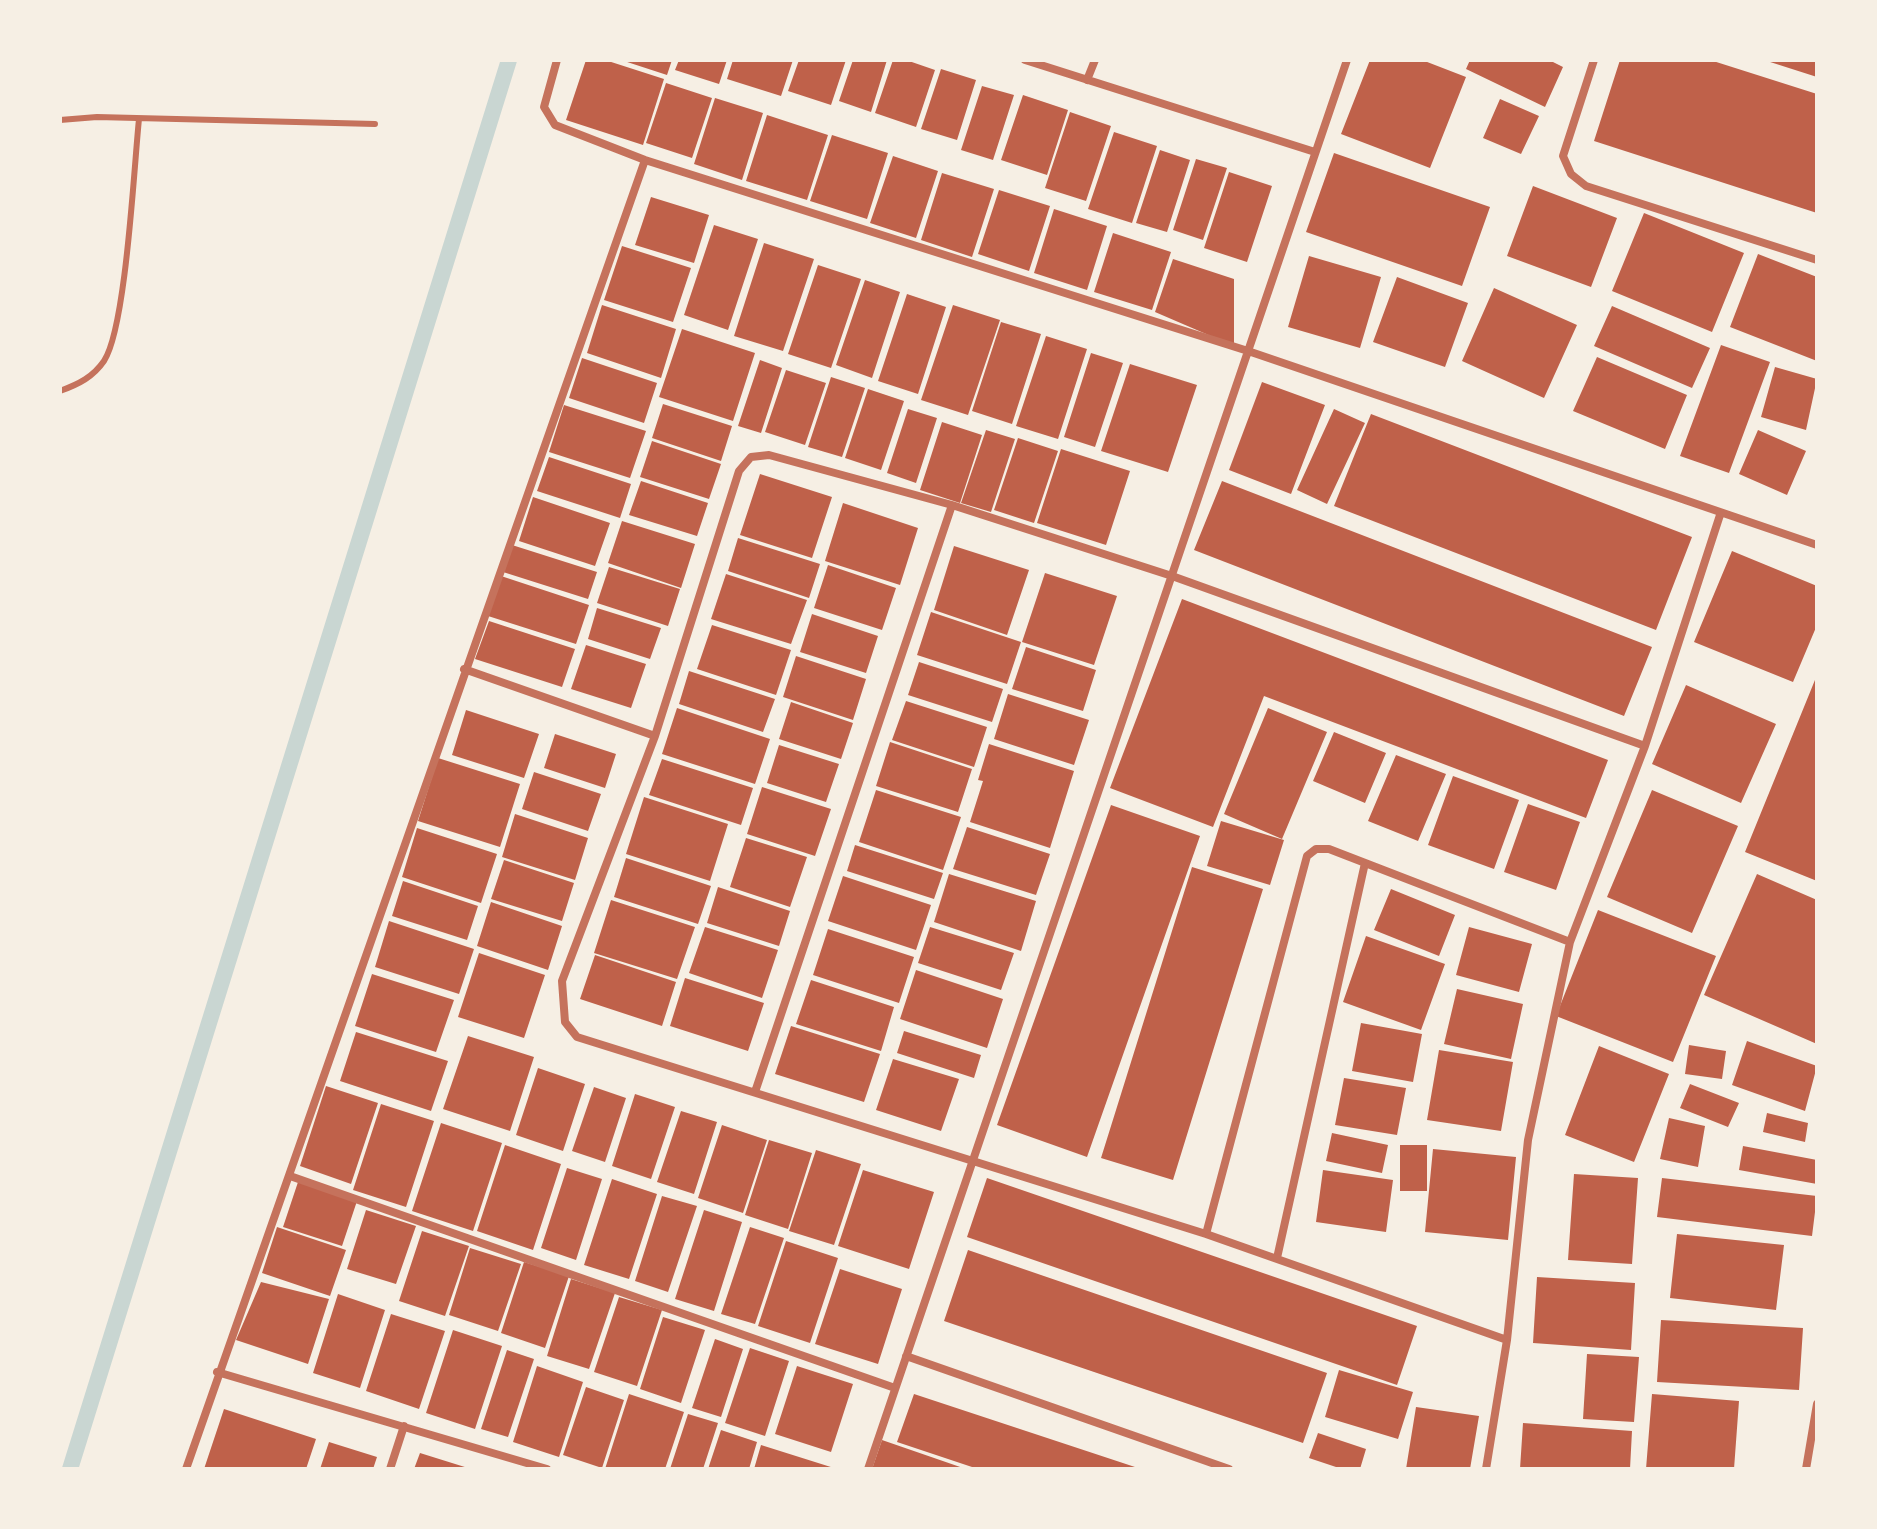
<!DOCTYPE html>
<style>
body{margin:0}
#map{position:relative;width:1877px;height:1529px;overflow:hidden;background:#f6efe4;font-family:Ubuntu,sans-serif}
canvas{display:block}
.frame{position:absolute;inset:0;border:62px solid #f6efe4;pointer-events:none}
</style>
<div id="map">
<canvas width="1877" height="1529"></canvas>
<div class="frame"></div>
</div>
<script>
const ctx = document.querySelector('canvas').getContext('2d');
ctx.lineJoin = 'round';
function stroke(path, color, width, dash) {
  ctx.strokeStyle = color;
  ctx.lineWidth = width;
  ctx.lineCap = dash ? 'butt' : 'round';
  ctx.setLineDash(dash || []);
  ctx.stroke(path);
}
function paint(path, color) {
  ctx.fillStyle = color;
  ctx.fill(path, 'evenodd');
}
stroke(new Path2D(`
 M70 1469 509 60`), '#c9d6d2', 16);
paint(new Path2D(`
 M586 60H605L664 79 643 145 566 120Z
 M621 60H672L667 75Z
 M679 60H727L719 84 675 70Z
 M733 60H793L781 96 727 79Z
 M799 60H846L831 105 788 91Z
 M853 60H887L871 112 839 101Z
 M893 60H906L935 70 916 127 875 113Z
 M1370 60H1422L1466 77 1430 168 1341 134Z
 M1470 60H1549L1563 67 1545 107 1466 69Z
 M1620 60H1710L1817 94V213L1594 141Z
 M1767 60H1817V77L1767 61Z
 M941 69 976 80 957 140 921 129Z
 M666 83 712 98 692 158 646 143Z
 M982 86 1014 95 993 160 961 150Z
 M1023 95 1068 110 1047 175 1001 160Z
 M715 98 763 113 742 180 694 164Z
 M1500 99 1539 116 1521 154 1483 138Z
 M1070 112 1111 126 1086 201 1045 188Z
 M767 115 828 135 807 200 746 181Z
 M1114 132 1157 146 1132 223 1088 209Z
 M832 135 888 153 867 219 810 201Z
 M1160 150 1190 160 1167 232 1136 223Z
 M1334 153 1490 207 1462 286 1306 232Z
 M893 156 938 171 916 238 870 223Z
 M1196 159 1227 168 1203 240 1173 230Z
 M1229 172 1272 186 1247 262 1204 248Z
 M942 173 994 189 972 257 921 240Z
 M1533 186 1617 218 1591 287 1507 256Z
 M999 190 1050 206 1029 271 978 254Z
 M651 197 709 215 694 263 635 245Z
 M1054 209 1107 226 1087 290 1034 273Z
 M1644 213 1744 253 1712 332 1612 291Z
 M714 225 758 239 728 330 684 315Z
 M1113 233 1171 252 1152 310 1094 292Z
 M764 243 814 259 783 351 734 336Z
 M622 246 691 268 673 322 604 300Z
 M1758 254 1817 277V361L1730 327Z
 M1309 256 1381 277 1360 348 1288 327Z
 M1173 259 1234 279V346L1155 312Z
 M818 265 861 279 831 368 788 354Z
 M1397 277 1468 303 1445 367 1373 342Z
 M865 280 900 292 872 378 836 365Z
 M1494 288 1577 325 1544 398 1462 361Z
 M907 294 946 307 918 394 878 381Z
 M602 305 676 329 661 378 587 353Z
 M953 305 1000 320 968 415 921 400Z
 M1612 306 1710 348 1692 388 1594 346Z
 M1001 322 1041 334 1012 424 972 411Z
 M682 329 755 353 733 421 659 397Z
 M1046 336 1087 349 1058 439 1016 426Z
 M1721 345 1770 362 1729 473 1680 456Z
 M1091 353 1123 363 1095 447 1064 437Z
 M1597 357 1687 395 1665 449 1573 411Z
 M582 358 657 383 644 423 569 398Z
 M760 360 782 368 761 433 738 426Z
 M1130 364 1197 385 1168 472 1101 451Z
 M1775 367 1817 379 1806 430 1761 417Z
 M786 370 826 383 805 445 765 432Z
 M831 377 865 388 842 457 808 447Z
 M1262 382 1325 405 1291 494 1229 470Z
 M868 389 904 401 881 470 845 458Z
 M663 404 732 426 721 461 652 438Z
 M564 405 646 431 630 478 549 452Z
 M908 409 937 418 916 483 887 473Z
 M1334 409 1365 423 1327 504 1297 490Z
 M1371 414 1692 537 1656 630 1334 506Z
 M942 422 982 435 960 503 920 490Z
 M986 430 1015 439 991 512 961 503Z
 M1758 430 1806 451 1787 495 1739 474Z
 M1018 438 1058 451 1034 523 994 510Z
 M652 441 721 464 709 499 640 477Z
 M1061 449 1130 471 1106 545 1037 523Z
 M549 457 631 484 620 518 537 491Z
 M760 474 832 497 812 558 740 535Z
 M641 481 708 503 697 536 629 515Z
 M1222 481 1652 647 1624 716 1194 550Z
 M533 497 610 523 595 566 519 541Z
 M843 503 918 528 900 585 825 561Z
 M622 521 695 544 681 588 608 563Z
 M738 538 820 564 809 598 728 571Z
 M512 545 597 572 588 599 503 572Z
 M954 546 1029 570 1007 635 934 610Z
 M1732 551 1817 586V625L1793 682 1694 642Z
 M828 565 896 588 882 630 814 608Z
 M609 567 680 589 668 626 597 603Z
 M1045 573 1117 596 1094 665 1022 642Z
 M726 574 807 600 791 644 711 619Z
 M501 576 589 605 576 644 488 616Z
 M1182 599 1608 760 1586 818 1264 696 1213 827 1110 788Z
 M597 608 661 628 650 659 588 639Z
 M931 612 1021 642 1007 684 917 655Z
 M812 614 878 636 866 673 800 652Z
 M489 621 575 649 562 687 475 659Z
 M712 625 791 650 776 695 697 669Z
 M586 645 646 664 631 708 571 689Z
 M1026 647 1096 670 1083 711 1012 689Z
 M796 656 866 679 853 720 783 697Z
 M919 662 1003 689 992 722 908 695Z
 M689 671 775 699 763 732 679 704Z
 M1817 675V881L1745 852Z
 M1686 685 1776 724 1741 803 1652 764Z
 M1008 694 1089 720 1074 765 994 739Z
 M906 701 987 727 974 767 892 740Z
 M791 702 853 723 841 759 779 739Z
 M677 708 770 739 755 784 662 754Z
 M1268 708 1327 732 1282 839 1224 814Z
 M466 710 539 734 524 778 452 755Z
 M1334 732 1386 753 1365 803 1313 781Z
 M555 734 616 754 605 788 544 768Z
 M890 742 972 769 958 812 876 786Z
 M989 744 1074 771 1050 848 970 822 983 781 978 780Z
 M779 745 839 764 826 802 767 783Z
 M1396 755 1446 774 1418 841 1368 821Z
 M438 758 520 784 500 847 418 821Z
 M662 759 753 788 741 825 649 795Z
 M534 772 601 794 588 831 522 809Z
 M1453 776 1519 800 1494 869 1428 845Z
 M762 787 831 809 815 856 747 834Z
 M876 790 961 817 943 870 859 842Z
 M1652 790 1738 826 1692 933 1607 897Z
 M644 797 728 824 710 881 626 854Z
 M1528 804 1580 822 1556 890 1504 872Z
 M1111 805 1200 836 1087 1157 997 1125Z
 M515 814 588 838 575 880 502 857Z
 M1221 821 1284 840 1270 885 1207 866Z
 M967 827 1050 854 1036 895 953 869Z
 M417 828 497 854 481 903 402 877Z
 M746 838 807 857 790 907 730 887Z
 M855 845 943 873 934 899 847 871Z
 M626 858 711 886 698 924 614 897Z
 M504 860 574 883 562 921 491 899Z
 M1192 867 1263 889 1173 1180 1101 1158Z
 M949 874 1036 901 1021 951 934 922Z
 M1757 874 1817 900V1044L1704 995Z
 M843 876 931 905 916 950 828 921Z
 M403 881 478 906 467 940 392 916Z
 M718 887 790 911 779 946 707 923Z
 M1391 889 1455 915 1439 956 1374 930Z
 M611 900 695 927 677 979 594 953Z
 M491 902 562 926 548 970 477 946Z
 M1598 910 1716 956 1673 1062 1556 1016Z
 M389 921 474 949 459 994 375 967Z
 M705 927 778 950 762 998 689 973Z
 M930 927 1014 953 1001 990 918 963Z
 M1469 927 1532 944 1519 992 1456 975Z
 M828 929 914 957 899 1003 813 975Z
 M1366 936 1445 964 1421 1030 1343 1002Z
 M479 953 545 975 524 1038 458 1017Z
 M595 955 676 982 662 1026 580 999Z
 M916 970 1003 999 987 1048 900 1019Z
 M372 974 454 1000 436 1052 355 1026Z
 M685 978 764 1003 748 1051 670 1026Z
 M811 980 894 1007 881 1051 796 1024Z
 M1457 989 1523 1004 1511 1059 1444 1044Z
 M1361 1023 1422 1034 1413 1082 1352 1071Z
 M791 1026 880 1054 864 1102 775 1074Z
 M904 1031 981 1055 974 1078 897 1053Z
 M356 1032 448 1061 431 1111 340 1081Z
 M468 1036 534 1057 510 1131 443 1109Z
 M1747 1041 1817 1066 1805 1111 1732 1085Z
 M1689 1045 1726 1051 1722 1079 1685 1074Z
 M1599 1046 1669 1074 1634 1162 1565 1135Z
 M1439 1050 1513 1062 1501 1131 1427 1120Z
 M893 1059 959 1079 941 1131 876 1110Z
 M538 1068 585 1084 563 1151 516 1135Z
 M1344 1078 1406 1088 1397 1135 1335 1125Z
 M1690 1084 1739 1103 1728 1127 1680 1108Z
 M326 1086 378 1103 351 1184 300 1166Z
 M594 1087 626 1098 605 1162 572 1151Z
 M635 1094 675 1107 651 1179 612 1166Z
 M381 1104 434 1121 406 1207 353 1190Z
 M681 1111 717 1122 694 1194 657 1182Z
 M1767 1113 1808 1123 1805 1142 1763 1132Z
 M1669 1118 1705 1126 1698 1167 1660 1159Z
 M441 1123 502 1143 473 1231 412 1211Z
 M722 1125 767 1140 743 1213 698 1198Z
 M1332 1133 1388 1145 1382 1173 1326 1161Z
 M769 1140 812 1153 788 1229 745 1215Z
 M505 1145 561 1164 533 1250 477 1231Z
 M1400 1145H1427V1191H1400Z
 M1743 1146 1817 1160V1184L1739 1170Z
 M1433 1149 1516 1157 1508 1240 1425 1232Z
 M816 1150 861 1164 834 1245 789 1231Z
 M567 1168 602 1179 576 1260 541 1248Z
 M863 1170 934 1192 909 1269 838 1246Z
 M1323 1170 1393 1180 1386 1232 1316 1222Z
 M1574 1174 1638 1178 1632 1264 1568 1260Z
 M987 1178 1417 1326 1397 1385 967 1237Z
 M1662 1178 1817 1196 1812 1236 1657 1217Z
 M612 1179 657 1194 629 1279 584 1265Z
 M298 1182 357 1201 342 1246 283 1227Z
 M662 1196 697 1206 668 1292 635 1281Z
 M366 1210 416 1226 396 1284 347 1269Z
 M704 1210 742 1222 714 1311 675 1299Z
 M277 1227 346 1250 330 1296 262 1273Z
 M750 1227 784 1238 755 1324 721 1314Z
 M422 1231 469 1246 445 1316 399 1301Z
 M1677 1234 1784 1245 1776 1310 1670 1298Z
 M786 1241 838 1258 810 1343 758 1326Z
 M470 1248 521 1264 498 1331 449 1315Z
 M968 1250 1327 1373 1303 1443 944 1321Z
 M524 1262 569 1276 545 1348 501 1333Z
 M840 1269 902 1289 878 1364 815 1344Z
 M1537 1277 1635 1283 1631 1350 1533 1343Z
 M571 1279 615 1293 589 1369 547 1356Z
 M261 1282 329 1299 308 1364 236 1340Z
 M338 1294 385 1310 360 1388 313 1373Z
 M619 1297 662 1310 637 1386 594 1372Z
 M391 1314 445 1331 419 1409 366 1391Z
 M663 1317 705 1330 681 1403 640 1389Z
 M1661 1320 1803 1328 1799 1390 1657 1382Z
 M453 1330 502 1346 475 1429 426 1413Z
 M715 1339 743 1349 721 1417 692 1408Z
 M750 1348 789 1361 765 1436 725 1423Z
 M507 1350 534 1359 508 1437 481 1429Z
 M1587 1354 1639 1357 1634 1422 1583 1419Z
 M537 1366 583 1382 559 1457 513 1442Z
 M797 1366 853 1384 831 1452 775 1434Z
 M1339 1370 1413 1392 1398 1439 1325 1417Z
 M586 1387 624 1400 602 1468 563 1455Z
 M629 1394 684 1412 665 1469H605Z
 M914 1394 1138 1468V1469H978L897 1442Z
 M1652 1394 1739 1401 1734 1469H1646Z
 M1416 1407 1479 1416 1470 1469H1406Z
 M224 1409 316 1439 306 1469H204Z
 M688 1414 718 1423 703 1469H670Z
 M1523 1423 1632 1431 1630 1469H1520Z
 M721 1430 757 1442 749 1469H708Z
 M1318 1433 1366 1449 1360 1469H1342L1309 1458Z
 M882 1440 966 1469H872Z
 M329 1442 377 1457 373 1469H320Z
 M761 1445 834 1468V1469H754Z
 M420 1453 468 1468V1469H414Z`), '#bf614a');
stroke(new Path2D(`
 M60 120 97 117 375 124
 M60 391C79 384 93 377 104 361 126 328 134 166 139 119`), '#c5725c', 6);
stroke(new Path2D(`
 M557 60 544 107 555 125 645 160 1248 351 1817 545
 M1025 60 1315 152
 M1594 60 1563 156 1571 174 1586 186 1817 260
 M1087 80 1095 60
 M464 669 655 736
 M755 1092 952 505
 M290 1176 895 1388
 M1206 1234 1307 856 1316 849H1329L1570 942
 M1277 1258 1365 863
 M1507 1340 1206 1234 577 1037 565 1022 562 981 655 736 739 471 751 457 769 455 952 505 1172 576 1645 746
 M906 1356 1229 1469
 M217 1372 547 1469
 M186 1469 645 160
 M390 1469 404 1426
 M868 1469 1347 60
 M1486 1469 1507 1340 1528 1140 1570 942 1645 746 1720 515
 M1806 1469 1817 1404`), '#c5725c', 8);
</script>
